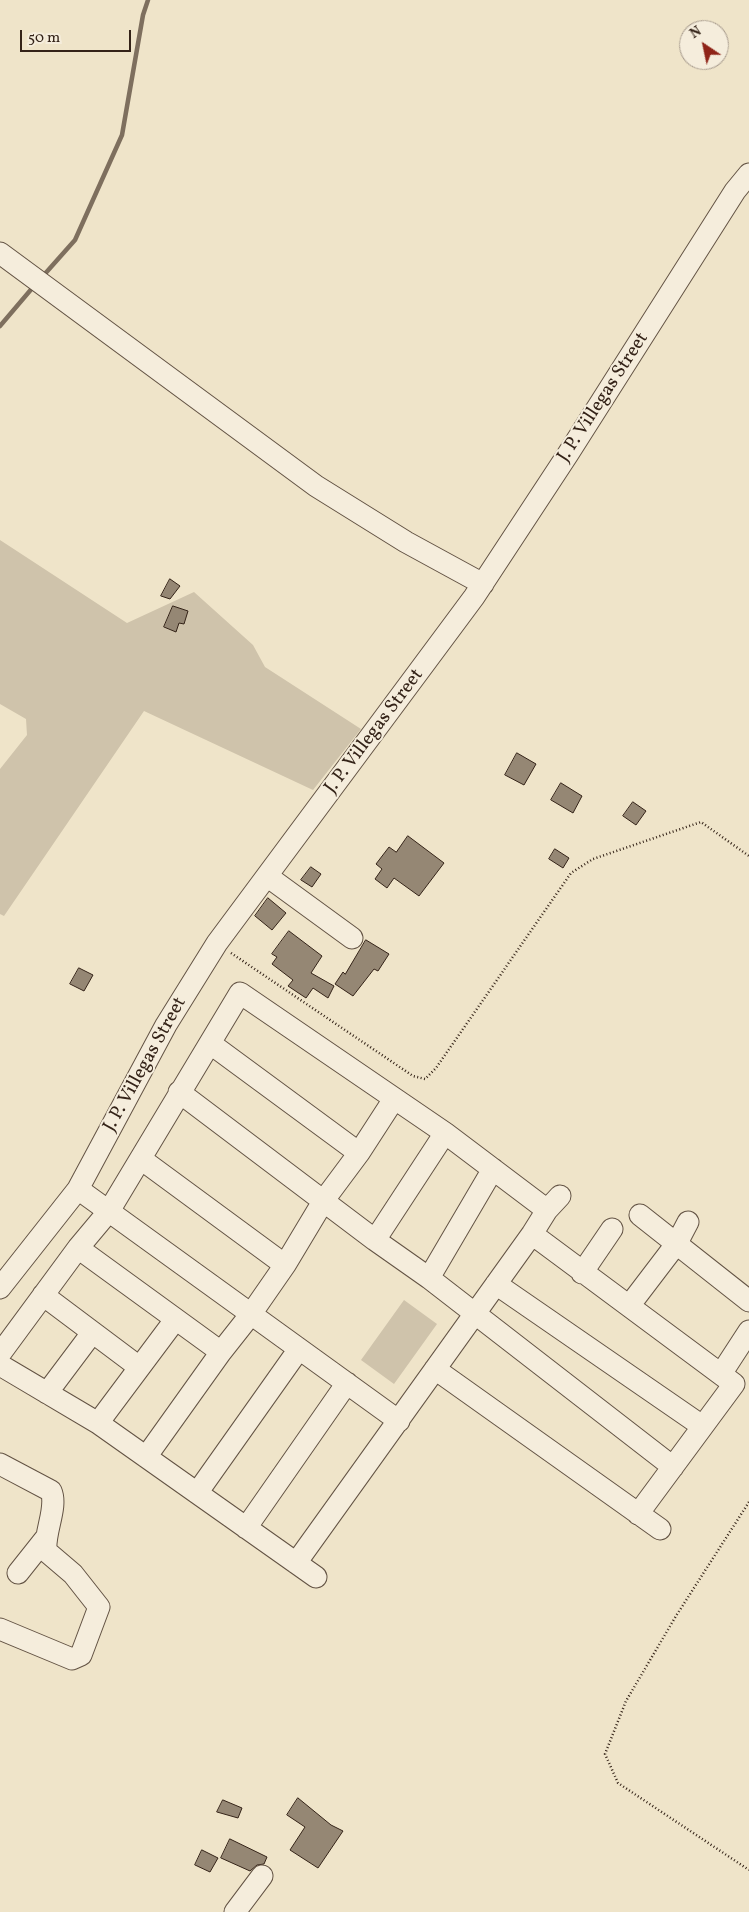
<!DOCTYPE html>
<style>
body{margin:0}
#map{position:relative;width:749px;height:1912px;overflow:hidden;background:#efe4c9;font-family:Vollkorn,serif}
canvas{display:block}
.north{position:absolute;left:679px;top:20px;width:50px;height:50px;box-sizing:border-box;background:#f5eddc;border:1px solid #a89c8e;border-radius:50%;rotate:326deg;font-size:14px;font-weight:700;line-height:20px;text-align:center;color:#342318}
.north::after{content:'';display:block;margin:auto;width:18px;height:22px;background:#8f2418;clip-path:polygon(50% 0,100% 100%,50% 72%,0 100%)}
.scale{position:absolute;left:20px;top:30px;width:111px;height:22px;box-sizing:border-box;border:2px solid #342318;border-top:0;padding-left:6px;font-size:15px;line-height:18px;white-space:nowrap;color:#342318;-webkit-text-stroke:4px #f5eddc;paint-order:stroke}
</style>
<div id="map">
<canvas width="749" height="1912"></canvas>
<div class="north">N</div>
<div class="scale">50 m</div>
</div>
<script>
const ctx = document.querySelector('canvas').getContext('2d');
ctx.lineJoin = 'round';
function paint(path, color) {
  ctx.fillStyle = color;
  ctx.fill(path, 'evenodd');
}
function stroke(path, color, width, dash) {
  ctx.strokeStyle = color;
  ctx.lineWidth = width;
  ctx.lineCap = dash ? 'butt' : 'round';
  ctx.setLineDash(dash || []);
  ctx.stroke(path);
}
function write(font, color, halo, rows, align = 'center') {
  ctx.font = font + ' Vollkorn,serif';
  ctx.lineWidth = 4;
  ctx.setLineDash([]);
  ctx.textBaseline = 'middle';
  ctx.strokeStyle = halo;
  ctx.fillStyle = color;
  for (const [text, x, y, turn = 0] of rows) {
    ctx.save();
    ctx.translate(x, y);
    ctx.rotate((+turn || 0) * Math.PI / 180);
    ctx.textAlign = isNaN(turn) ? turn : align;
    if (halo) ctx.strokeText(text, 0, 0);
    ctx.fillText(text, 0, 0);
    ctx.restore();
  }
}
paint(new Path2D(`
 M0 540 127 623 194 592 253 645 265 667 361 729 313 790 144 711 4 916 0 914V769L27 735 26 719 0 704Z
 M404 1300 437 1324 394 1384 361 1360Z`), '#cfc3ab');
stroke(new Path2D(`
 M43 276 75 240 122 135 143 15 148 0
 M0 326 34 286`), '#7e6f5e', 4.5);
const building = new Path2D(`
 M170 579 180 586 170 599 161 596Z
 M173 606 188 611 184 624 179 623 176 632 164 627Z
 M517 753 536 764 524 785 505 775Z
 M561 783 582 796 573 813 551 800Z
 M633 802 646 811 636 825 623 816Z
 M408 836 444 863 419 896 394 878 387 888 375 879 382 869 376 864 389 847 396 852Z
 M555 849 569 858 563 868 549 859Z
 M311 867 321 874 312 887 301 880Z
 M268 898 286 913 272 930 255 916Z
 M289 931 322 956 311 973 334 986 328 998 313 988 306 998 288 986 293 980 272 964 277 957 272 954Z
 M366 940 389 954 378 971 374 969 353 996 335 984 343 972 345 974Z
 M79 968 93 975 84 991 70 984Z
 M298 1798 331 1825 343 1831 318 1868 290 1850 305 1827 287 1815Z
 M223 1800 242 1808 238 1818 217 1812Z
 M230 1839 267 1857 264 1864 257 1865 250 1871 221 1858Z
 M202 1850 218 1858 210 1872 195 1865Z`);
paint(building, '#958774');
stroke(building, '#342318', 1);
const minor = new Path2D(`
 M0 253 316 486 406 542 483 584
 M267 876 352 938
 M211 1044 359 1153
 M179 1092 375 1240 429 1278 673 1467
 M141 1159 285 1265
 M78 1189 399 1421
 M640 1215 749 1301
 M532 1234 734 1384 638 1514
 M375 1240 445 1133
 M78 1248 221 1352
 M582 1273 612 1229
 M429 1278 493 1169
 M496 1284 702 1426
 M0 1288 78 1189 166 1025 217 943 474 597 568 454 735 191 749 174
 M43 1295 139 1367
 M629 1306 677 1243 688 1222
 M0 1354 78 1248 109 1211 240 993 445 1133 547 1210
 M0 1365 98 1423 175 1320
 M435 1369 660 1529
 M721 1374 749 1331
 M47 1393 92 1333
 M98 1423 316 1577
 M146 1457 221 1352 251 1314 285 1265 324 1200 359 1153 394 1099
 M0 1464 51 1491C58 1507 44 1532 46 1551L73 1574 99 1607 81 1655 72 1659 0 1629
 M197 1493 299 1349
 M246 1528 347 1383
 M296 1563 532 1234 547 1210 560 1196
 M18 1573 45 1539
 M235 1912 262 1876`);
stroke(minor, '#635344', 23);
stroke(new Path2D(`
 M231 953 413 1076 425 1079 436 1068 571 873 593 859 701 822 749 856
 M749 1502 676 1616 626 1701 605 1754 618 1783 749 1870`), '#342318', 2.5, [1, 2.5]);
stroke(minor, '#f5eddc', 21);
write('19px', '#342318', '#f5eddc', [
 ["J. P. Villegas Street",604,398,-57],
 ["J. P. Villegas Street",375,732,-53],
 ["J. P. Villegas Street",146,1065,-61]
]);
</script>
